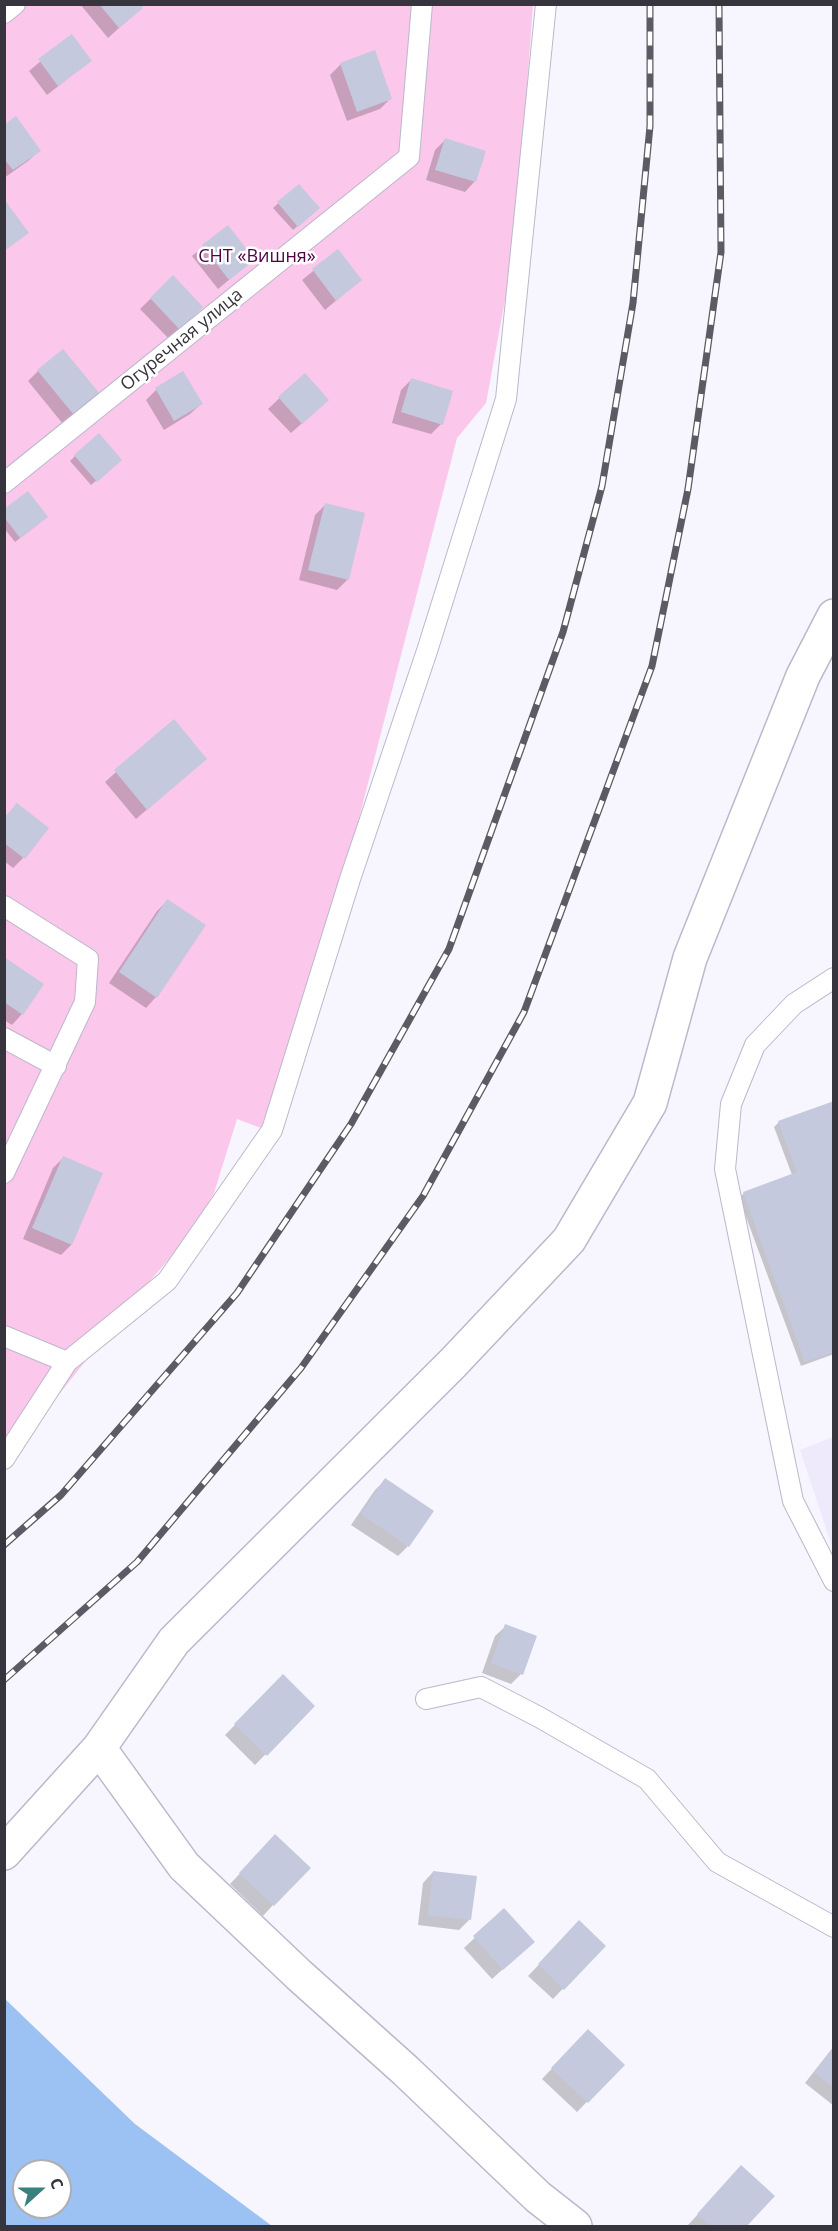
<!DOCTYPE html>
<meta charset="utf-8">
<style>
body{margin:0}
#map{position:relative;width:838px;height:2231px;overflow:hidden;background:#f7f5fe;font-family:"Open Sans",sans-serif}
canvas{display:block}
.frame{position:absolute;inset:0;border:6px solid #36343c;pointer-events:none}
.north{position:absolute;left:12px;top:2159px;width:60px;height:60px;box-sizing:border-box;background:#fff;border:2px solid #afaeb1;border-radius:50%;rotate:69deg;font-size:16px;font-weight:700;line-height:24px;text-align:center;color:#36343c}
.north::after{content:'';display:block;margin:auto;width:21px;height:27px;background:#38817d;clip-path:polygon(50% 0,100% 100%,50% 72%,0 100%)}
</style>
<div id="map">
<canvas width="838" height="2231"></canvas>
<div class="frame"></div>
<div class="north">С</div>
</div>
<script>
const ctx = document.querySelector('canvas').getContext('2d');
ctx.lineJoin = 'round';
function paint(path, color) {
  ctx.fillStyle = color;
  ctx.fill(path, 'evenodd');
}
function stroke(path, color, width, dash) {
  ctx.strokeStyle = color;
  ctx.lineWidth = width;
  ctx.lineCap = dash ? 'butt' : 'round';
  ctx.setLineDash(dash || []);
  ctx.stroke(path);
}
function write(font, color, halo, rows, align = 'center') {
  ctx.font = font + ' "Open Sans",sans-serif';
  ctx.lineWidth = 5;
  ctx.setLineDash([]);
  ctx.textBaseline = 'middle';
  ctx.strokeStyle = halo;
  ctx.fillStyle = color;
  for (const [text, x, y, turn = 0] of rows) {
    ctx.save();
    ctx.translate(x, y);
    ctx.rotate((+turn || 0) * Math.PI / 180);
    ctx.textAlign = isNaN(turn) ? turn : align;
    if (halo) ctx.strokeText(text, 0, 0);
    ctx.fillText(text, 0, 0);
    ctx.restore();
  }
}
paint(new Path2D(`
 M833 1437V1550L800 1450Z`), '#eeeafc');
paint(new Path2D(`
 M5 5H533L515 246 486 403 457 438 333 919 261 1128 237 1119 214 1193 198 1220 175 1252 143 1289 5 1462Z`), '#fbc7ea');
paint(new Path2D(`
 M4 1998 135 2124 272 2226H5ZM24 2171H60V2207H24Z`), '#9bc2f3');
paint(new Path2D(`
 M80 4H138L141 8 108 38Z
 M71 36 90 61 47 95 29 71Z
 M341 64 391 98 380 109 347 121 330 75Z
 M4 127 39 151 28 161 4 178Z
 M445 140 475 181 465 192 426 180 435 150Z
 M298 186 313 213 293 230 273 208Z
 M227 227 253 260 218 289 192 256Z
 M338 251 360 280 325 310 302 280Z
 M173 277 201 307 169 339 140 309Z
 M38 371 98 393 63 424 28 381Z
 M183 373 201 404 190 414 164 430 146 400 156 390Z
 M304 375 317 410 291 433 268 409Z
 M412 379 441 424 431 434 392 423 401 390Z
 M75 456 115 465 91 485 70 461Z
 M325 505 348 579 337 590 299 580 315 515Z
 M4 511 41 522 15 542 4 528Z
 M173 721 194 769 136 819 105 782Z
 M4 818 23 858 13 868 4 861Z
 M167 901 156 997 146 1008 109 983 157 911Z
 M4 959 22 1014 12 1025 4 1020Z
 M834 1103V1354L801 1366 739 1198 744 1193 792 1175 774 1127 779 1122Z
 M63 1158 101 1174 71 1245 61 1255 23 1239 53 1168Z
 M386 1479 408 1546 398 1556 351 1525 375 1490Z
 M506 1626 521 1674 511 1684 482 1673 495 1636Z
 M283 1676 313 1706 255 1765 225 1735Z
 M265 1847 273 1905 263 1916 230 1884Z
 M433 1872 469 1920 459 1930 418 1925 423 1883Z
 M504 1910 522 1952 492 1979 464 1948Z
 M569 1933 604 1946 553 1999 528 1976Z
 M578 2041 623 2065 577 2112 542 2079Z
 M834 2046V2106L805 2083Z
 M731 2178 773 2197 745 2226H690L688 2225Z`), '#0003');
paint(new Path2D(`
 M99 4H140L143 8 119 28Z
 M72 34 92 61 58 86 38 59Z
 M375 50 392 99 357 112 340 63Z
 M16 116 41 151 13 170 4 159V125Z
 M445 138 486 151 476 182 435 170Z
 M299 184 320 208 298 227 277 202Z
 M4 199 29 233 4 251Z
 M228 225 255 260 229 280 202 245Z
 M338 249 362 280 336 301 312 269Z
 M173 275 203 307 180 330 150 298Z
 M63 349 100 394 74 415 37 370Z
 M183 371 203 404 174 421 155 388Z
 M305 373 329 400 302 424 278 397Z
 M411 378 453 391 443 425 401 412Z
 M99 433 122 460 97 482 74 455Z
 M28 491 48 517 20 538 4 517V509Z
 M325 503 365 513 349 580 308 570Z
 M174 719 207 759 147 810 114 770Z
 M17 803 49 828 25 859 4 843V818Z
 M167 899 206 925 157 998 119 972Z
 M4 957 44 984 23 1015 4 1002Z
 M834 1101V1352L805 1362 743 1192 797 1172 778 1121Z
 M63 1156 103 1173 72 1245 32 1228Z
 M385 1478 434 1511 409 1547 361 1514Z
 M505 1624 537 1636 523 1675 491 1663Z
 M283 1674 315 1706 267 1756 234 1724Z
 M275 1834 311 1868 274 1906 239 1873Z
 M433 1871 477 1876 471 1920 428 1915Z
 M504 1908 535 1942 503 1970 473 1936Z
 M579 1920 606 1946 564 1990 538 1964Z
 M588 2029 625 2065 588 2103 551 2068Z
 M834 2047V2088L814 2072Z
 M741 2165 775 2196 747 2226H711L697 2214Z`), '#c4c9de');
const service = new Path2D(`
 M4 13 15 4
 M4 483 409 157 422 4
 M4 906 88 959 85 1002 4 1173
 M834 978 794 1004 755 1045 731 1104 725 1169 793 1501 834 1581
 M4 1038 56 1066
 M4 1336 67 1362 167 1281 272 1130 350 879 427 651 506 399 546 4
 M4 1459 67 1362
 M426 1699 481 1687 539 1717 647 1779 717 1862 834 1927`);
const minor = new Path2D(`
 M99 1748 184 1866 299 1975 406 2071 538 2197 575 2226
 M4 1853 99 1748 174 1641 453 1363 569 1240 650 1103 690 958 803 676 834 616`);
stroke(service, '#bcb7cc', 22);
stroke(minor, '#bcb7cc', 36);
stroke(service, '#fff', 20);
stroke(minor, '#fff', 33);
const rail = new Path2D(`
 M4 1545 61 1495 237 1293 351 1124 449 949 563 632 602 486 633 303 650 126V4
 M4 1680 137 1562 301 1368 423 1196 524 1012 652 666 688 489 721 252 719 4`);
stroke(rail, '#5c5a62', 7);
stroke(rail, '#fff', 4.5, [14]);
write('18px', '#520043', '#fff', [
 ["СНТ «Вишня»",257,257]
]);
write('18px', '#36343c', '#fff', [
 ["Огуречная улица",182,340,-39]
]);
</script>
